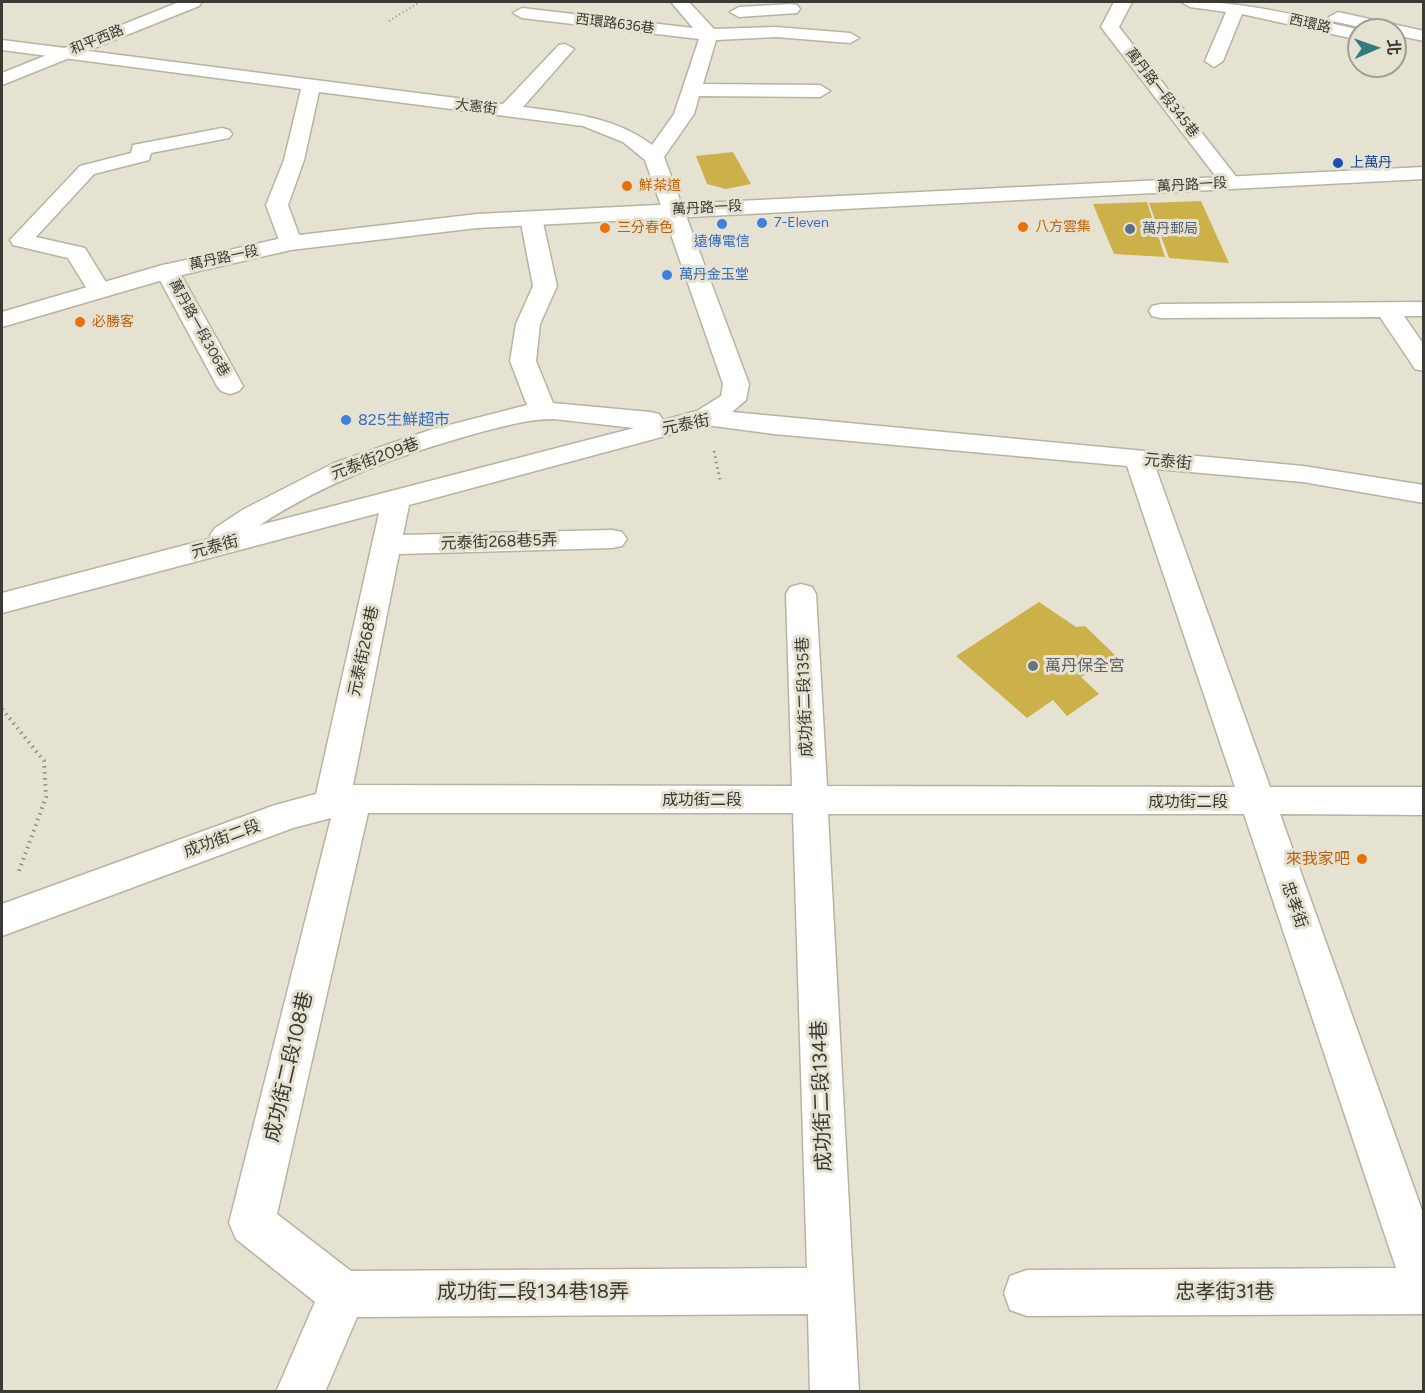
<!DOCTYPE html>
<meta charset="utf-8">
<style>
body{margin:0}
#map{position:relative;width:1425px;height:1393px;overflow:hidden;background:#e6e2d2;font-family:Figtree,"Noto Sans TC",sans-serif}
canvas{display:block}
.frame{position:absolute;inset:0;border:3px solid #3b3933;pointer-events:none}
.north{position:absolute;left:1347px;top:18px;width:60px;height:60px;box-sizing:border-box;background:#e6e2d2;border:2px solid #a29e92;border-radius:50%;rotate:88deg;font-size:16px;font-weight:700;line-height:24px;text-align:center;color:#3b3933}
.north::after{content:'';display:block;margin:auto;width:21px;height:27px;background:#317a7e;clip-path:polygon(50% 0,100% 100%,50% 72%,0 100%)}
</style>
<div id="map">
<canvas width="1425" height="1393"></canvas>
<div class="frame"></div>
<div class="north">北</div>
</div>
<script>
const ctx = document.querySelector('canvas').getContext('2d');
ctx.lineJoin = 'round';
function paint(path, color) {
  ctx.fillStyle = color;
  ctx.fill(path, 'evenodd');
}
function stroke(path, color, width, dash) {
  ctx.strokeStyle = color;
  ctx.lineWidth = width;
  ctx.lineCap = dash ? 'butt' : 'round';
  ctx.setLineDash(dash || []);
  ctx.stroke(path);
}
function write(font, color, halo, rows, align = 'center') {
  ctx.font = font + ' Figtree,"Noto Sans TC",sans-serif';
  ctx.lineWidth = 6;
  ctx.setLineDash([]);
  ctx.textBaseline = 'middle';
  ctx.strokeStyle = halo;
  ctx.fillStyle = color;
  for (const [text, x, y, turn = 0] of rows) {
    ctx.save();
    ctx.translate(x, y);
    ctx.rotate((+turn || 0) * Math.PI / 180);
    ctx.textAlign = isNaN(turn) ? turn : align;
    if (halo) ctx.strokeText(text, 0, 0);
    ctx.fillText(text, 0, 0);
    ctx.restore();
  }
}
paint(new Path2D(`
 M733 152 751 184 726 189 707 184 696 156Z
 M1201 201 1229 263 1169 258 1149 203Z
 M1147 202 1165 257 1114 254 1093 204Z
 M1039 602 1076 627 1085 626 1116 656 1081 677 1099 694 1067 716 1053 700 1027 718 956 656Z`), '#ccb14b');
const minor = new Path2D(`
 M671 2H689L714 29 776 27 850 33 859 38 850 43 776 37 716 40 703 84 820 85 830 91 820 97 699 96 694 114 664 157 749 384 746 400 732 412 1303 466 1424 485V503L1303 482 1156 469 1270 787H1424V815L1280 814 1424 1216V1314L1027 1316 1010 1310 1004 1293 1010 1276 1027 1270 1396 1268 1244 814H828L859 1392H810L808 1314 357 1317 325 1392H276L315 1302 236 1239 229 1223 331 818 293 828 2 936V904L275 805 316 794 379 513 2 613V593L212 538 210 535 215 528 244 509 334 463 430 430 527 405 510 361 516 324 533 286 520 218 523 213H539L542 218 557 286 540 324 536 361 553 403 650 412 659 414 663 420 697 411 721 396 723 384 645 160 623 142 583 126 319 92 304 160 288 205 302 243 299 248H283L280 243 266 205 284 160 301 89 2 50V40L503 104 559 45 565 44 574 49 523 107C568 113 614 116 652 145L674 114 699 39 522 18 513 13 522 8 693 28ZM554 419 634 428 260 525C325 482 399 455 474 434 501 427 526 419 554 419ZM706 425 774 434 1127 466 1235 787 827 786 816 594 812 587 801 584 790 587 786 594 792 786 353 785 399 554 612 548 622 546 627 539 622 532 612 530 403 535 409 505ZM368 813H793L807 1268 351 1271 277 1214Z
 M1114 2H1132L1119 27 1238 179 1242 183 1238 187H1224L1101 27Z
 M1181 2C1241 0 1303 17 1360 30L1359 40 1242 14 1223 61 1214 67 1205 61 1226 12 1190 7Z
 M791 4 797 5 800 9 797 13 739 17 730 12 739 7Z
 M1338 12 1424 31V41L1395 35V30H1373L1332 21 1329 17Z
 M222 128 229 130 232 134 229 138 151 153 149 160 94 174 36 237 85 248 110 289 106 294H90L68 258 13 245 10 240 80 166 131 153 133 145Z
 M167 264 175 266 179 271 243 386 239 391 230 394 221 391 217 386 155 271 159 266Z
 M1424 302V316H1404L1424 345V371L1415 369 1380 317 1161 318 1152 316 1149 311 1152 306 1161 304Z`);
const major = new Path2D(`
 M179 2H202L199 6 2 85V73Z
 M1424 167V179L477 228 291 250 173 277 2 327V312L159 266 291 236 477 214Z`);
stroke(minor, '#b7b3a3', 3);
stroke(major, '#b7b3a3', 3);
stroke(new Path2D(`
 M389 21 420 2`), '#928f84', 2, [1, 3]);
stroke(new Path2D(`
 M714 451 720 480`), '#928f84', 3, [1.5, 4]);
stroke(new Path2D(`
 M2 709 44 761 46 797 19 871`), '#928f84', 4, [1.5, 4.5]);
paint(minor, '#fff');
paint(major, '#fff');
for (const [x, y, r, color] of [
 [1338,163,6,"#1a4fb4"],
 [627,186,6,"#e8710a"],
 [762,223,6,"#3f7fe0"],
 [722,224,6,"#3f7fe0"],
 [1023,227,6,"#e8710a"],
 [605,228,6,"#e8710a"],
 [1130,229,6,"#5c6f8a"],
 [667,275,6,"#3f7fe0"],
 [80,322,6,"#e8710a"],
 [346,420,6,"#3f7fe0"],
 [1033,666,6,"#6b7280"],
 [1362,859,6,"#e8710a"]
]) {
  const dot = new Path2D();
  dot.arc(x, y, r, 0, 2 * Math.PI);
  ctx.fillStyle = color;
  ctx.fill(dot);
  stroke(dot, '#e6e2d2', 2);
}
write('14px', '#3b3933', '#e6e2d2', [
 ["西環路636巷",615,24,7],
 ["西環路",1310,24,13],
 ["和平西路",97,40,-22],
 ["萬丹路一段345巷",1162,93,52],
 ["大憲街",476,107,7],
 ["萬丹路一段",1192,185,-3],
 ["萬丹路一段",707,208,-3],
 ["萬丹路一段",224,258,-12],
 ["萬丹路一段306巷",199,328,61]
]);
write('14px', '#164399', '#e6e2d2', [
 ["上萬丹",1350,163]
], 'left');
write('14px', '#c56008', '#e6e2d2', [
 ["鮮茶道",639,186],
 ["八方雲集",1035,227],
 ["三分春色",617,228],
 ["必勝客",92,322]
], 'left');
write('14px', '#366cbe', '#e6e2d2', [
 ["7-Eleven",774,223],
 ["遠傳電信",722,242,"center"],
 ["萬丹金玉堂",679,275]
], 'left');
write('14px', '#4e5e75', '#e6e2d2', [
 ["萬丹郵局",1142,229]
], 'left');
write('16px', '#366cbe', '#e6e2d2', [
 ["825生鮮超市",358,420]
], 'left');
write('16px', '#3b3933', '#e6e2d2', [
 ["元泰街",686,425,-11],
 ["元泰街209巷",375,459,-20],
 ["元泰街",1168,462,5],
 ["元泰街268巷5弄",499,542,-2],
 ["元泰街",215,547,-15],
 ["元泰街268巷",364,651,-78],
 ["成功街二段135巷",805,697,-92],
 ["成功街二段",702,800],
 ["成功街二段",1188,802],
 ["成功街二段",222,839,-20],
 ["忠孝街",1294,905,71]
]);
write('16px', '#5b616d', '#e6e2d2', [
 ["萬丹保全宮",1045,666]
], 'left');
write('16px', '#c56008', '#e6e2d2', [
 ["來我家吧",1350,859]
], 'right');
write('20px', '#3b3933', '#e6e2d2', [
 ["成功街二段108巷",289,1067,-77],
 ["成功街二段134巷",822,1096,-92],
 ["成功街二段134巷18弄",533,1292],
 ["忠孝街31巷",1225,1292]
]);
</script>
